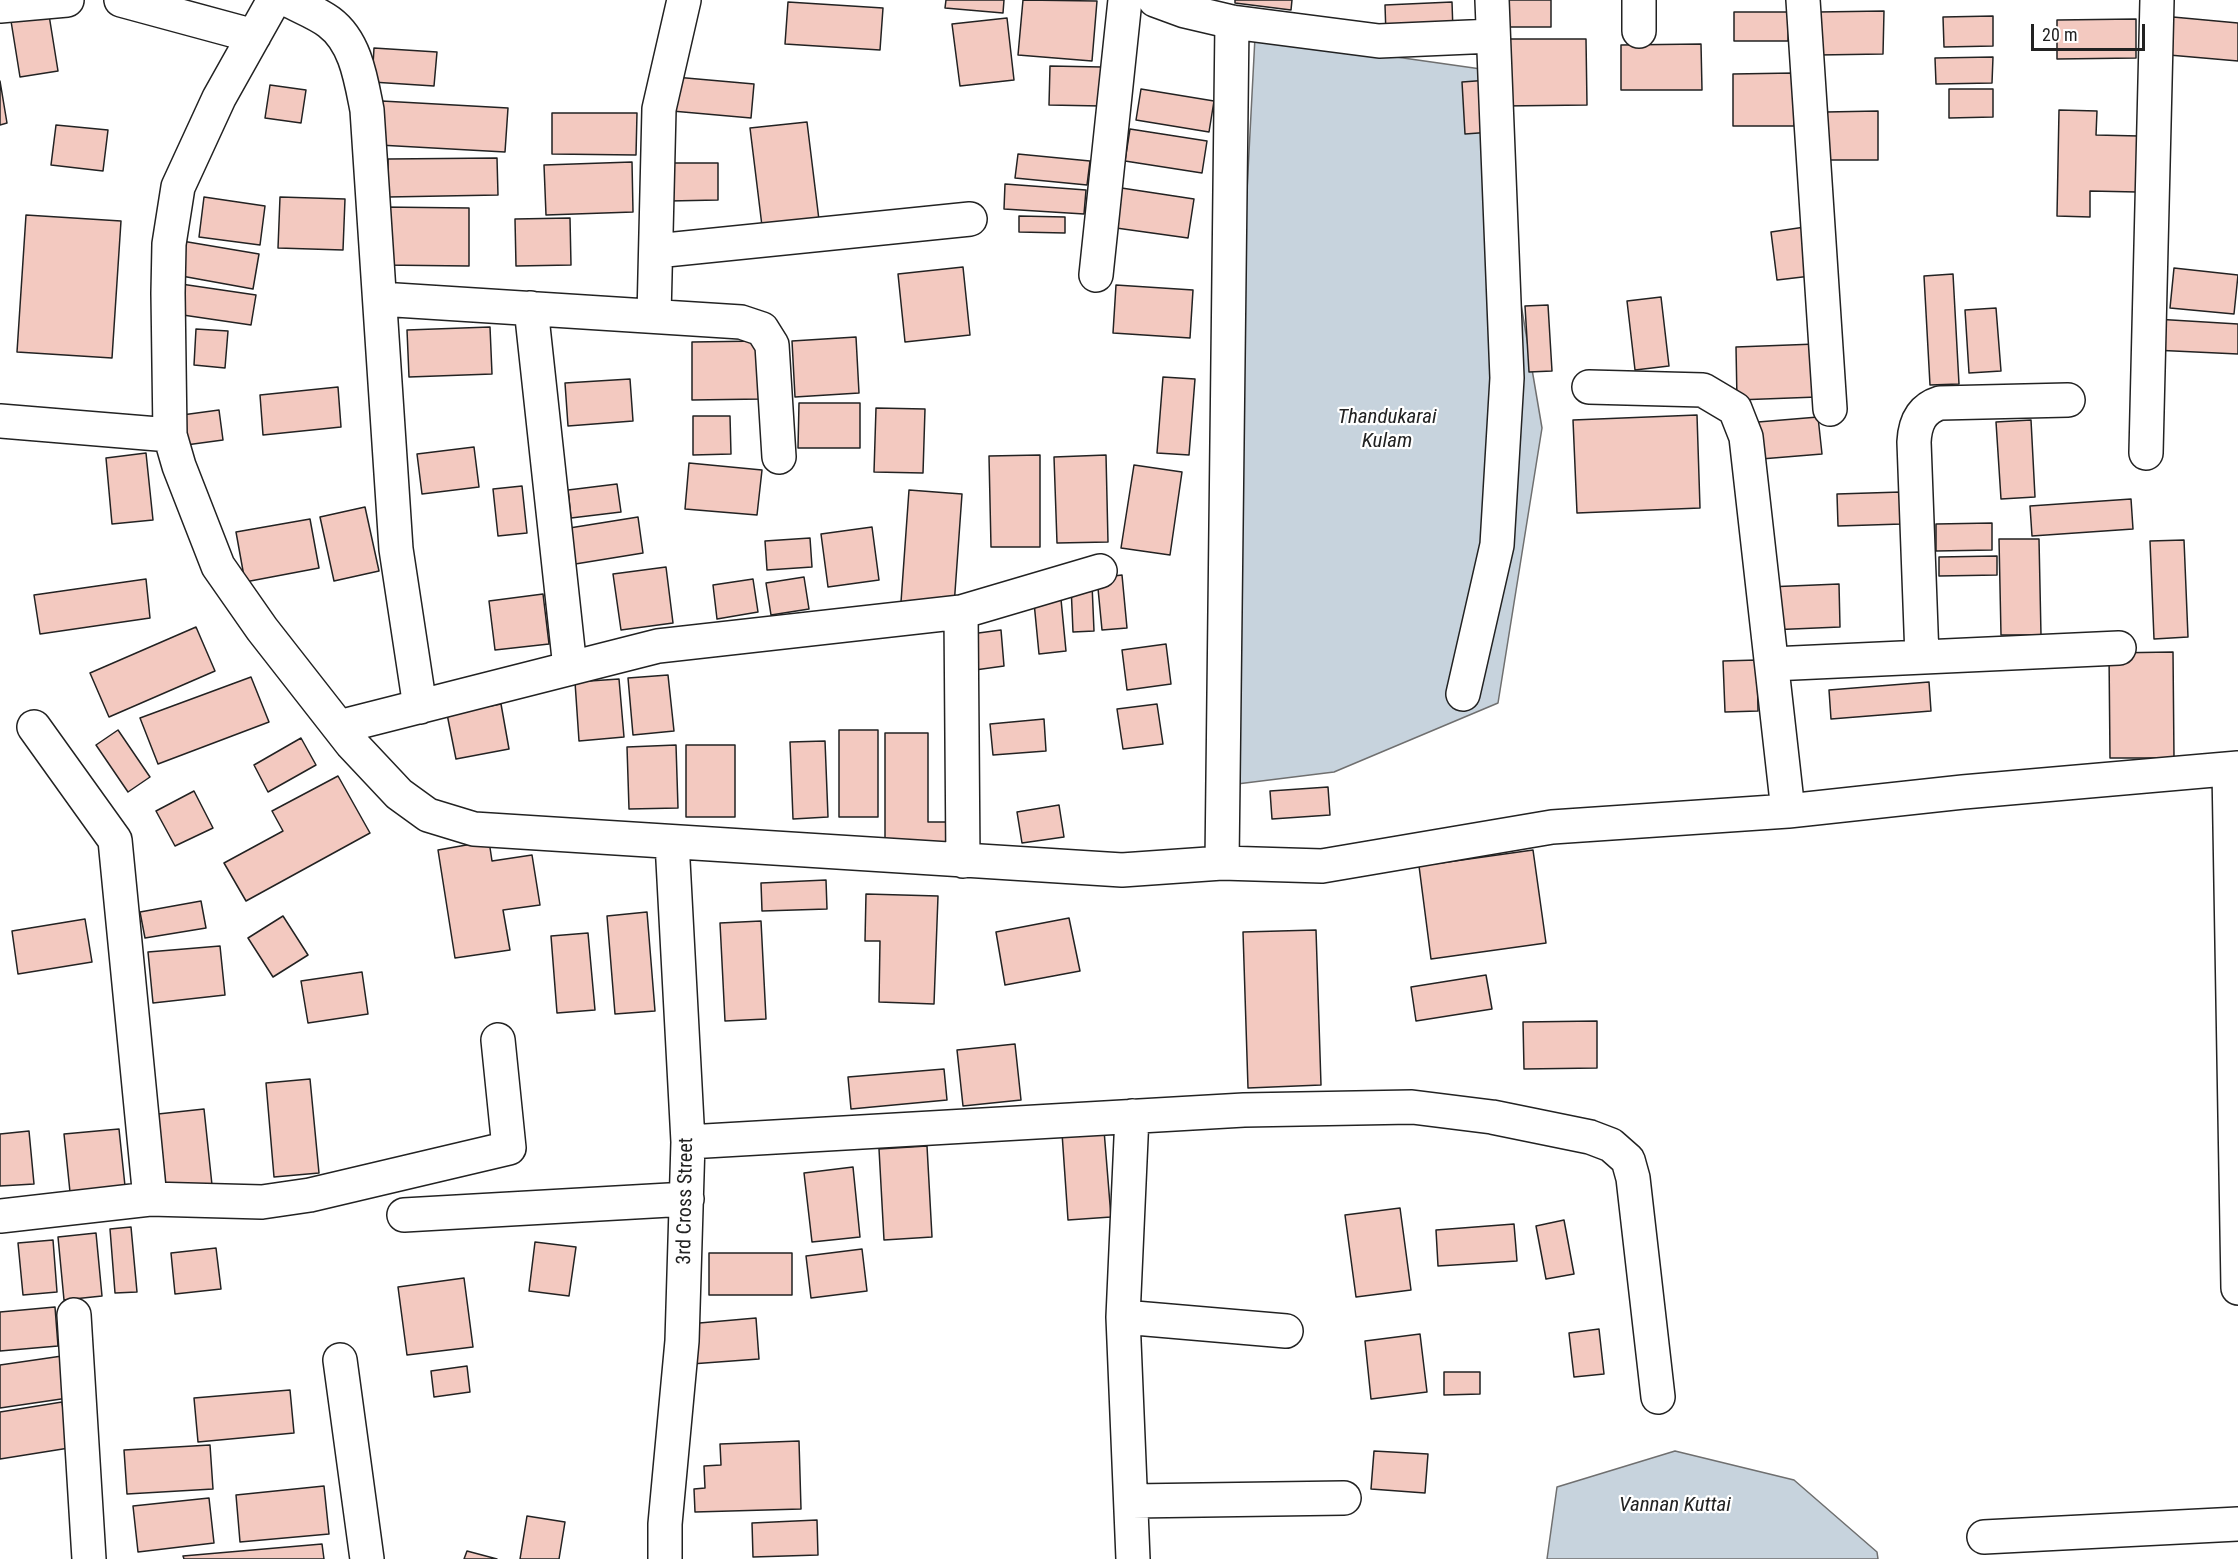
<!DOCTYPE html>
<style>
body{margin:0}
#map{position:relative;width:2238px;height:1559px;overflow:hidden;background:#fff;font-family:"Roboto Condensed",sans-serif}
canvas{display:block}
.scale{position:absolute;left:2031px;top:24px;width:114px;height:27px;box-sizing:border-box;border:3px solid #222;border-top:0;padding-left:8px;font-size:18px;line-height:21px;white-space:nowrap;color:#222;-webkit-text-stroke:4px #fff;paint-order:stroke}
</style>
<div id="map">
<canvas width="2238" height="1559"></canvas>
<div class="scale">20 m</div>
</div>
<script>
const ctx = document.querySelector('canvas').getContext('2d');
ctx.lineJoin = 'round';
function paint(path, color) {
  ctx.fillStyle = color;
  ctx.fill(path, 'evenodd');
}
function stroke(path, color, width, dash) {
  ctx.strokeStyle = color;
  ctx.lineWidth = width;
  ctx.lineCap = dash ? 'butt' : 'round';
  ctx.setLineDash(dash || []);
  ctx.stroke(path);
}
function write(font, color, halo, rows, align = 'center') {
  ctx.font = font + ' "Roboto Condensed",sans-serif';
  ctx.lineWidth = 4.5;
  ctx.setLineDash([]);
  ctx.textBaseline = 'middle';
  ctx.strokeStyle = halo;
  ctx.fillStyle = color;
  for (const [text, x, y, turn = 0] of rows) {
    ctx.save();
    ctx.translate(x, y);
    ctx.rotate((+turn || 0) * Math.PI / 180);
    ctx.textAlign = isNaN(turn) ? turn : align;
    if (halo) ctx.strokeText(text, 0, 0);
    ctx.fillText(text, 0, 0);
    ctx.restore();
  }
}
const water = new Path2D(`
 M1255 37 1481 69 1542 428 1498 703 1334 772 1237 784 1219 729Z
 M1675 1451 1794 1480 1877 1552 1878 1559H1547L1557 1487Z`);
paint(water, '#c7d3dd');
stroke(water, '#6f6f6f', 1.5);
const building = new Path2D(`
 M946 0H1004L1003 13 945 8Z
 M1023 0 1097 1 1092 61 1018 55Z
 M1235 0H1292L1291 10 1235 3Z
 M1505 0H1551V27H1505Z
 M788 2 883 8 880 50 785 44Z
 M1452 2 1453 32 1386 35 1385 5Z
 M1884 11 1883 54 1818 55V12Z
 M1734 12H1789L1788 41H1734Z
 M49 15 58 71 20 77 11 21Z
 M1993 16V46L1944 47 1943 17Z
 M2173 17 2238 23V61L2169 55Z
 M1007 18 1014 80 960 86 952 24Z
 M2136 19V58L2057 59V20Z
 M1503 39H1586L1587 105 1503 106Z
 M1701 44 1702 90H1621V45Z
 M374 48 437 52 434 86 372 82Z
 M1993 57 1992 83 1936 84 1935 58Z
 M1050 66 1102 67 1101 106 1049 105Z
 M1794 73V126H1733V74Z
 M675 77 754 84 751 118 672 111Z
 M1489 80 1492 132 1465 134 1462 82Z
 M0 81 7 123 0 125Z
 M270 85 306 90 301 123 265 118Z
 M1141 89 1214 101 1209 132 1136 120Z
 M1949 89H1993V117L1949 118Z
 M382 101 508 108 505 152 379 145Z
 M2059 110 2097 111 2096 135 2139 136 2137 192 2090 191V217L2057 216Z
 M1878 111V160H1826V112Z
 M552 113H637L636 155 552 154Z
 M807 122 819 220 762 226 750 128Z
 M56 125 108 130 103 171 51 165Z
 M1130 129 1207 141 1202 173 1125 161Z
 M1018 154 1090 161 1087 185 1015 178Z
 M497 158 498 195 388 197V159Z
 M632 162 633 212 546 215 544 165Z
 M668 163H718V200L669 201Z
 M1005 184 1086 190 1084 214 1004 209Z
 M1115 187 1194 199 1188 238 1109 227Z
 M204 197 265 206 260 245 199 237Z
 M280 197 345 199 343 250 278 248Z
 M381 207 469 208V266L380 265Z
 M26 215 121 221 112 358 17 352Z
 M1019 216 1065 217V233L1019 232Z
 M570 218 571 265 516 266 515 219Z
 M1805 227 1811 276 1777 280 1771 232Z
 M182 241 259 254 253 289 176 275Z
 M963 267 970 335 905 342 898 274Z
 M2174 268 2238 275 2234 314 2170 308Z
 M1953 274 1959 384 1930 385 1924 276Z
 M181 284 256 295 251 325 176 314Z
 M1116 285 1193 290 1190 338 1113 333Z
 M1661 297 1669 366 1635 370 1627 301Z
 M1548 305 1552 371 1529 372 1525 306Z
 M1996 308 2001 371 1969 373 1965 310Z
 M2155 319 2238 324V354L2153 350Z
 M490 327 492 374 409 377 407 330Z
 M196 329 228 331 225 368 194 365Z
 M856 337 859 393 795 397 792 341Z
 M761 341 762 399 692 400V342Z
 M1816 344 1817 397 1737 400 1736 347Z
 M1163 377 1195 379 1189 455 1157 453Z
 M630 379 633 421 568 426 565 383Z
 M338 387 341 427 263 435 260 395Z
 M799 403H860V448H798Z
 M876 408 925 409 923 473 874 472Z
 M219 410 223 440 186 445 182 415Z
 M1697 415 1700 508 1577 513 1573 420Z
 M693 416H730L731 454 693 455Z
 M1818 417 1822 454 1761 459 1758 422Z
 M2031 420 2035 497 2001 499 1996 422Z
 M474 447 479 487 422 494 417 454Z
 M146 453 153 520 112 524 106 458Z
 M1040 455V547H991L989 456Z
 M1106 455 1108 542 1057 543 1054 457Z
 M689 463 762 470 757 515 685 509Z
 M1134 465 1182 472 1170 555 1121 548Z
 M617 484 621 512 571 518 568 490Z
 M522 486 527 533 498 536 493 489Z
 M909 490 962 494 954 606 901 602Z
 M1901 492 1902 524 1838 526 1837 494Z
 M2131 499 2133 529 2032 536 2030 506Z
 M365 507 379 571 334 581 320 517Z
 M638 517 643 553 563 566 557 530Z
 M310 519 319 568 245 582 236 532Z
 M1992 523V550L1936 551V524Z
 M872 527 879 580 828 587 821 534Z
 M810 538 812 567 767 570 765 541Z
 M1999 539H2039L2041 635H2001Z
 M2184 540 2188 637 2154 639 2150 541Z
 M1997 556V575L1939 576V557Z
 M666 567 673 623 621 630 613 574Z
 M1122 575 1127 628 1102 630 1097 578Z
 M804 577 809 609 771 615 766 583Z
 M146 579 150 618 40 634 34 595Z
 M753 579 758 612 717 619 713 585Z
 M1092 584 1094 631 1073 632 1071 585Z
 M1839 584 1840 627 1769 630 1767 587Z
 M1060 589 1066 651 1039 654 1033 592Z
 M543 594 549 644 495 650 489 601Z
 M196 627 215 671 109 717 90 673Z
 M1001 630 1004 666 975 670 971 634Z
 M1166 644 1171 684 1127 690 1122 650Z
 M2173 652 2174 758H2110L2109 653Z
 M1757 660 1758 711 1725 712 1723 661Z
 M668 675 674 731 633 735 628 678Z
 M251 677 269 722 158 764 140 718Z
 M619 679 624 737 579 741 575 682Z
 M1929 682 1931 711 1831 719 1829 690Z
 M501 704 509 749 456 759 447 714Z
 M1157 704 1163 744 1123 749 1117 709Z
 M1044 719 1046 751 993 755 990 724Z
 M118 730 150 777 128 792 96 745Z
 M839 730H878V817H839Z
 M885 733H928V822H961V844H885Z
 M301 738 316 765 268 792 254 765Z
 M825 741 828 817 793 819 790 742Z
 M676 745 678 808 629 809 627 747Z
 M686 745H735V817H686Z
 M338 776 370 833 246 901 224 863 283 831 272 811Z
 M1328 787 1330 815 1272 819 1270 791Z
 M194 791 213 828 175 846 156 811Z
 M1059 805 1064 837 1022 843 1017 812Z
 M489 841 492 861 532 855 540 905 503 910 510 950 455 958 438 850Z
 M1533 850 1546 943 1431 959 1419 866Z
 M826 880 827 909 762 911 761 883Z
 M866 894 938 896 934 1004 879 1002 880 941H865Z
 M201 901 206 928 145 938 140 912Z
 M647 912 655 1011 615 1014 607 916Z
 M283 916 308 955 273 977 248 938Z
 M1069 918 1080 971 1005 985 996 932Z
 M85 919 92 962 18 974 12 931Z
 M761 921 766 1019 725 1021 720 923Z
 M1316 930 1321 1085 1248 1088 1243 932Z
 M588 933 595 1010 557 1013 551 936Z
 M220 946 225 995 153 1003 148 952Z
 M362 972 368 1014 308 1023 301 981Z
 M1486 975 1492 1009 1416 1021 1411 987Z
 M1597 1021V1068L1524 1069 1523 1022Z
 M1015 1044 1021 1100 963 1106 957 1050Z
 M944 1069 947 1100 851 1109 848 1077Z
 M310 1079 319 1173 274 1177 266 1083Z
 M204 1109 212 1185 166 1190 158 1114Z
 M119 1129 125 1186 70 1192 64 1134Z
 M1104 1130 1111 1217 1068 1220 1062 1133Z
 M29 1131 34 1184 0 1186V1134Z
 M927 1146 932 1237 884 1240 879 1149Z
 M853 1167 860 1237 812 1242 804 1173Z
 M1400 1208 1411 1290 1356 1297 1345 1215Z
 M1564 1220 1574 1274 1546 1279 1536 1226Z
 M1514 1224 1517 1261 1438 1266 1436 1230Z
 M131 1227 137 1292 115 1293 110 1229Z
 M96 1233 102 1296 64 1300 58 1237Z
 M53 1240 57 1292 23 1295 18 1243Z
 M535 1242 576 1247 569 1296 529 1291Z
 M216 1248 221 1289 175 1294 171 1253Z
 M862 1249 867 1291 811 1298 806 1256Z
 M709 1253H792V1295H709Z
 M464 1278 473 1347 407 1355 398 1287Z
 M55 1307 58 1346 0 1351V1312Z
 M756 1318 759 1359 691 1364 688 1324Z
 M1599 1329 1604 1374 1574 1377 1569 1333Z
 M1420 1334 1427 1392 1371 1399 1365 1341Z
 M62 1356 68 1398 0 1408V1365Z
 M467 1366 470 1392 434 1397 431 1371Z
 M1444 1372H1480V1394L1444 1395Z
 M290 1390 294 1433 198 1442 194 1398Z
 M62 1402 69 1448 0 1459V1412Z
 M799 1441 801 1509 695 1512 694 1489 705 1488 704 1466 721 1465 720 1444Z
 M210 1445 213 1489 127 1494 124 1450Z
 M1374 1451 1428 1454 1425 1493 1371 1489Z
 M324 1486 329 1534 240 1542 236 1495Z
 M209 1498 214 1543 138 1552 133 1506Z
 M527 1516 565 1522 559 1559H520Z
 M817 1520 818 1555 753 1557 752 1523Z
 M322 1544 324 1559H184L183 1556Z
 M467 1551 497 1559H464Z`);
paint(building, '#f3c9c0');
stroke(building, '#222', 1.5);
const street = new Path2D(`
 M121 0 254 36
 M274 0 219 98 178 187 169 244 168 293 170 435 179 466 218 566 262 629 352 744 399 794 428 815 474 829 1122 870 1222 863 1322 866 1552 827 1788 811 1963 792 2238 768
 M288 0C301 7 317 13 329 22 356 42 361 80 367 110L396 549 420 707
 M1155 0 1185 11 1232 22 1379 41 1493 36
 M1639 0V31
 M1803 0 1830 409
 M0 6 67 0
 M656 251 970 219
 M1096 275 1125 0
 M380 299 741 322 762 329 772 345 779 457
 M531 308 570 668
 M654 316 659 109 684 0
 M1589 387 1703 390 1735 409 1746 437 1788 811
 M0 421 170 435
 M2146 453 2157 0
 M961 612 963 861
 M1922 657 1914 442C1915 423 1921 409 1940 403L2068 400
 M1772 664 2119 648
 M1463 694 1497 545 1507 378 1492 0
 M339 727 658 646 961 612 1100 571
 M2229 769 2238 1288
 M1222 863 1232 22
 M1132 1116 1123 1317 1133 1559
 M688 1142 1244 1110 1412 1107 1492 1117 1590 1137 1611 1145 1628 1160 1633 1178 1658 1397
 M150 1199 262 1202 310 1195 509 1148 498 1040
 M404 1215 687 1199
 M0 1216 150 1199 115 840 34 727
 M74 1315 89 1559
 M1123 1317 1286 1331
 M340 1360 367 1559
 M1132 1501 1344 1498
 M1984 1537 2238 1524
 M665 1559V1524L682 1341 688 1142 672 842`);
stroke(street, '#222', 36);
stroke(street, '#fff', 33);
write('20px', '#222', '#fff', [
 ["3rd Cross Street",686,1201,-89]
]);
write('italic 21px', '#222', '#fff', [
 ["Thandukarai",1387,418],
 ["Kulam",1387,442],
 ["Vannan Kuttai",1675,1506]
]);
</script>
